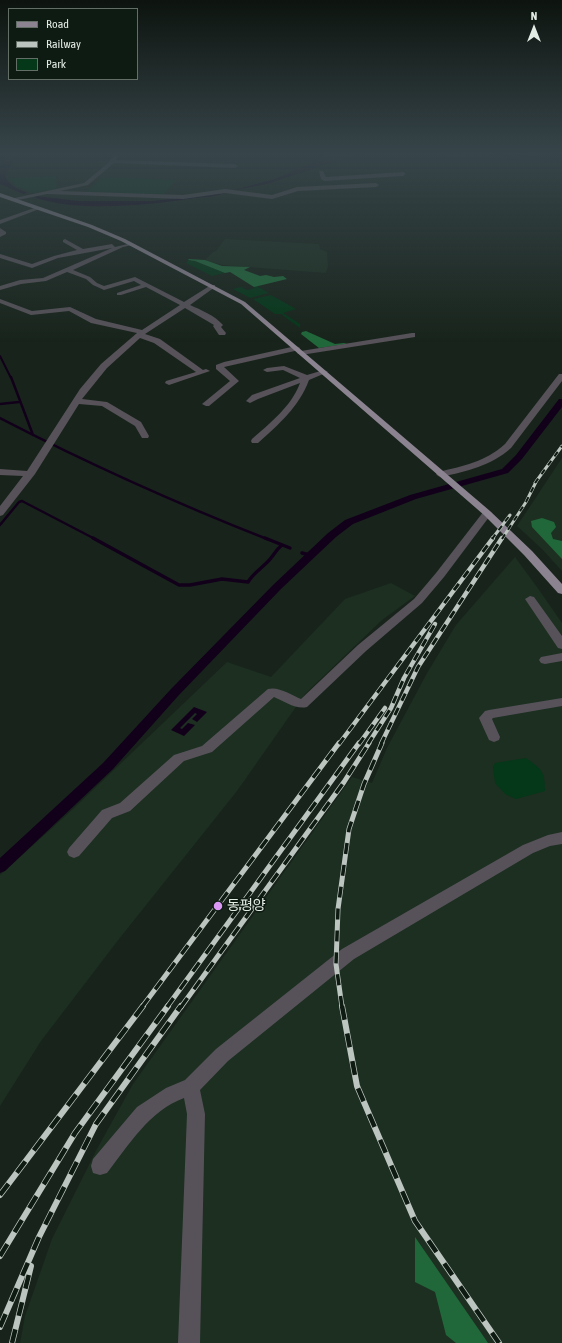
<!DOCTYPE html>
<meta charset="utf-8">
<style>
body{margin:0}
#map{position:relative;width:562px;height:1343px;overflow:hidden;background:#18241b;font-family:"Asap Condensed",sans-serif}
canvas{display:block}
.legend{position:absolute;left:8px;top:8px;width:130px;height:72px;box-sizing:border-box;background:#0e1b12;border:1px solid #636e66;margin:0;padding:5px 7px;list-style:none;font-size:12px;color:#e3ebe5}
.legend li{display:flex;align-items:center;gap:8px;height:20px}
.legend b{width:20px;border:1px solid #636e66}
.north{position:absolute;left:514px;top:8px;width:40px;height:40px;-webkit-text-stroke:3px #0e1b12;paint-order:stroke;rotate:0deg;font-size:11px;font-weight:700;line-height:16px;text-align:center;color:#e3ebe5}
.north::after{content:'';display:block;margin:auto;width:14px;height:18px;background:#e3ebe5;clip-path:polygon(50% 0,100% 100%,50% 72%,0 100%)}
</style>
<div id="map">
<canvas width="562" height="1343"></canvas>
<ul class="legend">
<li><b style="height:5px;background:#8c8390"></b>Road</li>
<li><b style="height:5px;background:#bcc5bf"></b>Railway</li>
<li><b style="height:11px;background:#053719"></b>Park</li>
</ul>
<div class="north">N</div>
</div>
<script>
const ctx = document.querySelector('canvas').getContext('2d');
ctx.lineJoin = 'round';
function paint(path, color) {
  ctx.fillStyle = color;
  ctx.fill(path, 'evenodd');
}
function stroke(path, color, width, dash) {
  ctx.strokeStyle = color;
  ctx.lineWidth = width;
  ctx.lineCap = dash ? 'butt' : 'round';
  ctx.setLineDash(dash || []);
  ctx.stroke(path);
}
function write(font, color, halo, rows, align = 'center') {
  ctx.font = font + ' "Asap Condensed","Noto Sans KR",sans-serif';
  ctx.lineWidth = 3;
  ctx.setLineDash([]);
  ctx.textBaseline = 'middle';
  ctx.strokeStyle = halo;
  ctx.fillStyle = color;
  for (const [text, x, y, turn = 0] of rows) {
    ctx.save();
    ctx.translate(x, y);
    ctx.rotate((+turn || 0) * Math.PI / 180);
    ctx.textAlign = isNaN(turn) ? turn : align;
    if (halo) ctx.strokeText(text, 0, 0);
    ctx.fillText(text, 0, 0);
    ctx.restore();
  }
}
paint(new Path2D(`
 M225 239 319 244 320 249 327 252 328 266 326 273 223 265 207 261 206 259 213 252 216 251Z
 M562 458V571L542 549 517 526Z
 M515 557 537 587 562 623V1343H20L25 1316 52 1239 97 1149 133 1084 352 777 372 783 387 748 426 675 456 625Z
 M391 583 415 596 382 620 305 694 237 791 119 939 41 1041 0 1106V875L72 810 227 662 271 677 345 599Z`), '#1c2f21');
paint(new Path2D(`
 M56 176 57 189 33 193 16 186 9 178Z
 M103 177 176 180 164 194 87 192Z
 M188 260 195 261 225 273 212 276 186 263Z
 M257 286 269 293 250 298 233 289 241 287 247 290 255 288 254 287Z
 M271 295 296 309 283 313 300 324V328L281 314H275L253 299Z
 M526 758C542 769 545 772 545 791L516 799 505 794 495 783 493 767 495 763Z`), '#053719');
paint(new Path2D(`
 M189 259 205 260 222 266 250 267 244 270 260 276 266 275 274 277 283 276 287 279 254 287 230 272 225 273 195 261 188 260Z
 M306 331 335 344 344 343 347 344 319 348 301 334 302 332Z
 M542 518 554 522 556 527 551 533 553 539 562 541V559L532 527 531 521Z
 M415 1237 486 1340 488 1343H456L446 1335 435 1292 415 1282Z`), '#20683a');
paint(new Path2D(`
 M7 154H17L5 176C9 186 18 189 28 193L23 194 0 184V167Z
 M332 154H367L351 156 267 184 230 191 275 179Z
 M225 193C217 197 205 197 195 198 151 205 75 213 33 197L37 196 79 201H152Z
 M194 707 207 712 197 722 192 719 197 714 195 713 180 728 182 729 188 723 195 725 184 736 171 730Z`), '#12001b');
stroke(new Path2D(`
 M0 356 11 378`), '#12001b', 2);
stroke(new Path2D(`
 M11 377 33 435
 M0 404 19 402
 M0 418C87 463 176 503 267 539
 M0 525 19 502 22 501 95 539`), '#12001b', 2.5);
stroke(new Path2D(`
 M93 538 179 585H190L222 579 248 582C254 572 265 566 271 558 275 553 277 549 282 545
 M265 538 290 548
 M302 553 310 555`), '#12001b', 3.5);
paint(new Path2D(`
 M0 154H5L0 156Z
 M414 154H456L562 160V162Z
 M559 399H562V407L522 459 508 473 416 499 353 524 336 537 281 589 179 695 113 769 5 871 0 873V858L103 763 171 689 273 585 328 533 345 520 410 495 502 469 516 455Z`), '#12001b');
paint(new Path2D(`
 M115 154 119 155 116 160 235 164 238 166 235 168 114 163 88 185 60 191 183 195 225 189 272 195 297 187 376 183 379 185 376 187 298 191 272 199 225 193 183 199 47 194 13 201 10 199 84 183 108 163Z
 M319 171H323L326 177 403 172 406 174 403 176 324 181 321 179Z
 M37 207 42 208 0 224V220Z
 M0 228 6 232V234L0 237Z
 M65 239 83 249 112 244 115 247 132 243V245L123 247 73 270 90 277 97 283 104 286 135 277 184 302 211 285H215V287L190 305C201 310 214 315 223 325L221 327 226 333 225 335H219L213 326 214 325 185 308 145 334 160 339 203 370 206 369 210 371 169 385 165 383 166 381 196 372 154 343 140 338 107 368 82 399 107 402 141 422 149 436 148 438H142L135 426 102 406 79 404 35 474 3 515 0 516V506L23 476 0 475V469L27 471 80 389 101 364 137 333 91 323 69 311 31 315 0 303V299L32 311 70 307 96 319 142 330 180 305 146 287 121 295H117V293L141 285 134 281 104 290 93 285 86 279 67 272 46 281 21 284 0 290V286L20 280 43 278 112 248 58 258 32 268 0 258V254L32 264 54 256 77 250 63 242V240Z
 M412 333H415V337L301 355 297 353 301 351Z
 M296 346 300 348 299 350 224 367 239 381 209 406H206L202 404 230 381 216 369V365L224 362Z
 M284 366 307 375 324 370 328 372 309 380C299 407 279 424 258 443H252L251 441 252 439C270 423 291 407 300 383L258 399 250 403 246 401 252 395 300 378 283 370 267 372 263 370 267 368Z
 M559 374H562V381L511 448C491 466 467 471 441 477L438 476 436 474 438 472C463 466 485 462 505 444Z
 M487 510 492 513 444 577 422 603 366 651 307 707C297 710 283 701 274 697L212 752 184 761 130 811 112 818 79 856 74 858 69 856 67 852 69 848 102 810 120 803 174 755 202 746 268 689C278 686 292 695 301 699L358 645 414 599 436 573 484 511Z
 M530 596 534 597 562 636V649L558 648 525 599Z
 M562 653V661L545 664 541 663 539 660 541 657Z
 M562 698V706L493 718 492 719 500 737 499 740 494 742 489 740 479 718 485 711 489 710Z
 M562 832V844L550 846 533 853 354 959 228 1061 200 1090 205 1114 200 1343H178L187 1114 184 1098C149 1111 129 1145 107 1173L100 1175 93 1173 91 1166 93 1159 137 1107 166 1088 185 1080 216 1049 342 949 523 845 548 835Z`), '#575259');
paint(new Path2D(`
 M0 193 92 225 125 239 245 302 490 511 532 551 562 584V594L558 593 524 555 484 515 241 304 121 241 88 227 0 197Z`), '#8c8390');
const railFar3 = new Path2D(`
 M535 483 562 446
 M492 539 510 515
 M502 539 526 502 537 480`);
const railFar2 = new Path2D(`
 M339 744 493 538
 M359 744 385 708
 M368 744 391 708 404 678 435 624
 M381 744 418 667 502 538`);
const railFar1 = new Path2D(`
 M142 1007 339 743
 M167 1007 359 743
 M181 1007 344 782 369 743
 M342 1007 336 964 338 909 349 829 364 784 382 743`);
const rail = new Path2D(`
 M342 1006 357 1086 415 1221 499 1343
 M0 1195 143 1006
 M0 1256 75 1133 168 1006
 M0 1327 39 1237 96 1124 181 1006
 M12 1343 31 1266`);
stroke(railFar3, '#bcc5bf', 3);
stroke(railFar2, '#bcc5bf', 4.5);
stroke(railFar1, '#bcc5bf', 5);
stroke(rail, '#bcc5bf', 6);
stroke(railFar3, '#0e1b12', 2, [5.5]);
stroke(railFar2, '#0e1b12', 3, [8]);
stroke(railFar1, '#0e1b12', 3.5, [11]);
stroke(rail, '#0e1b12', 4.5, [14]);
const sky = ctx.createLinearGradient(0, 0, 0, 342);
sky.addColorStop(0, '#0d140f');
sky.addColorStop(0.45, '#37454a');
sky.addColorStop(1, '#37454a00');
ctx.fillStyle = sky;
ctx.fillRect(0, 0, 562, 342);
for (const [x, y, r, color] of [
 [218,906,5,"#db99f5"]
]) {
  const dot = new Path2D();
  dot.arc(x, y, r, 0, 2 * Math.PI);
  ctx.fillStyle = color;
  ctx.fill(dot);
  stroke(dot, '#0e1b12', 1.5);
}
write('14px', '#e3ebe5', '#0e1b12', [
 ["동평양",227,906]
], 'left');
</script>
